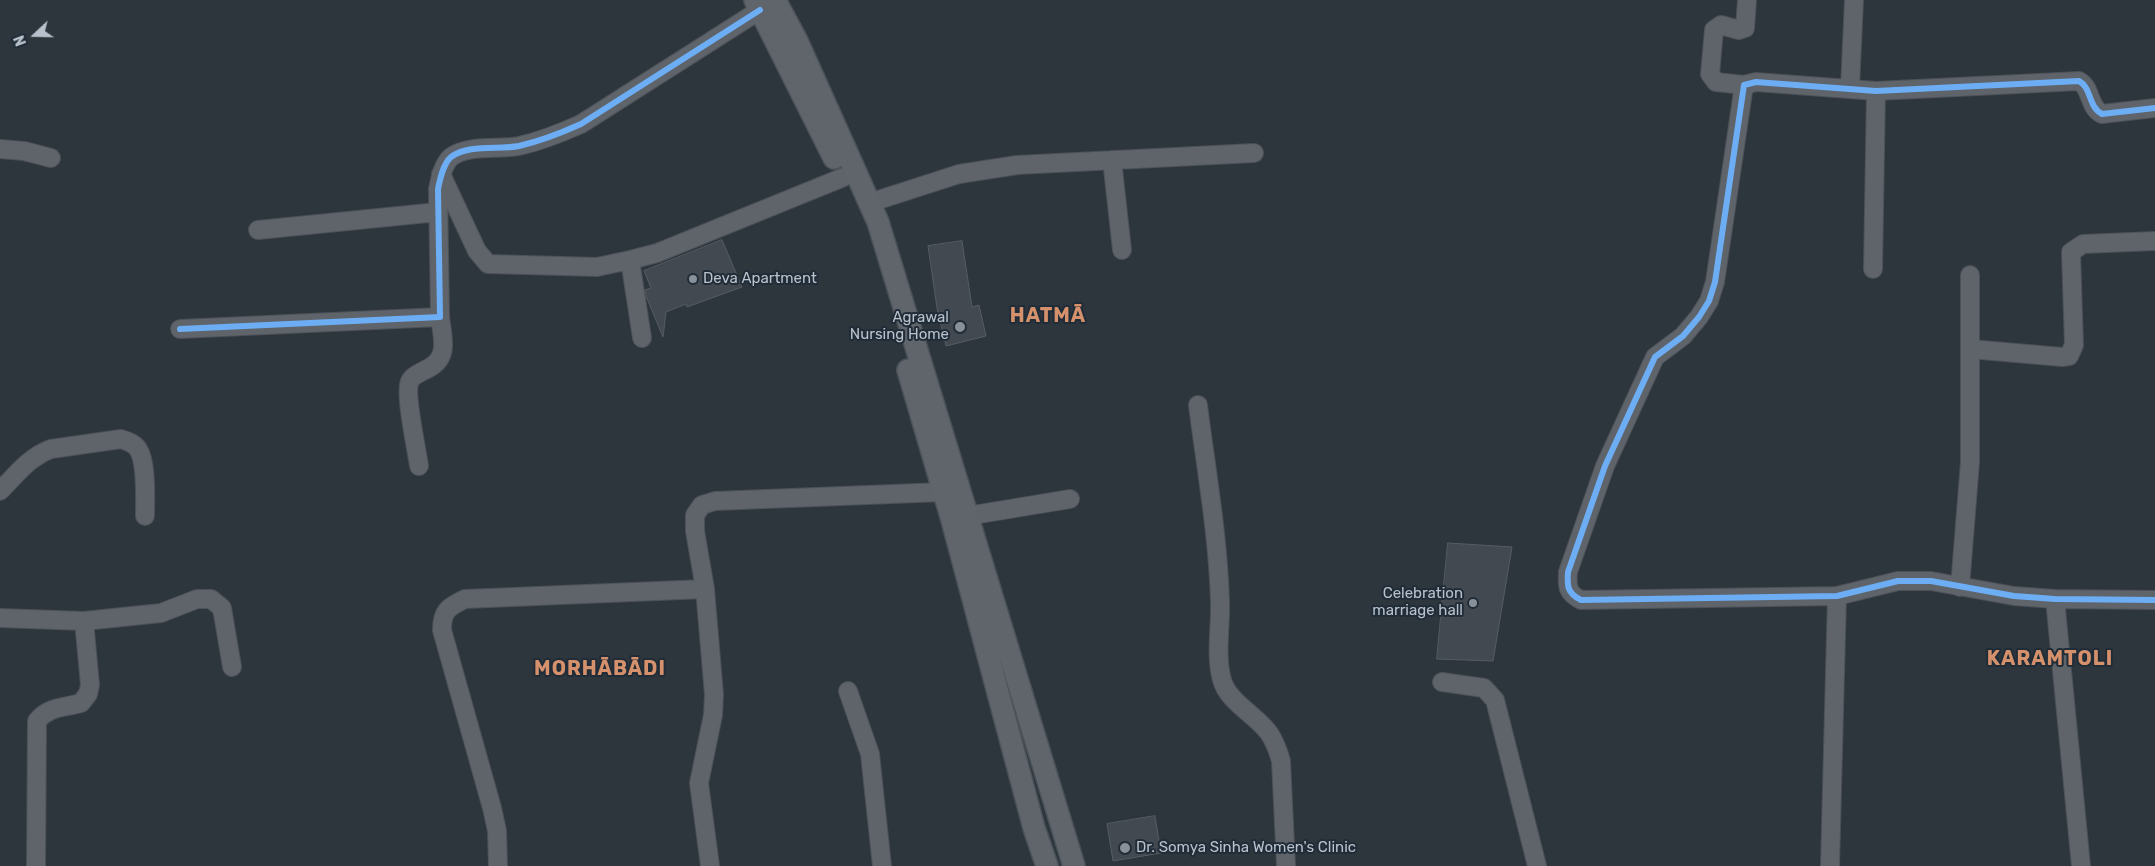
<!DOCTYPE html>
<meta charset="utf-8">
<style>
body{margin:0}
#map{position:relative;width:2155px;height:866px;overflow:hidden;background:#2d353d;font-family:Rubik,sans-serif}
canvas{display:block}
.north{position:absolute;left:10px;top:10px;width:50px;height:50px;-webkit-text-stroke:4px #202c38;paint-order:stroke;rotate:249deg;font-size:14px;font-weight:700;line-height:20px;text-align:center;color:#b9c2cc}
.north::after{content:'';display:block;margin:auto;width:18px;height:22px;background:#b9c2cc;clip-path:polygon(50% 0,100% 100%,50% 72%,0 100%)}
</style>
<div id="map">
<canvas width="2155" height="866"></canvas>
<div class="north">N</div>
</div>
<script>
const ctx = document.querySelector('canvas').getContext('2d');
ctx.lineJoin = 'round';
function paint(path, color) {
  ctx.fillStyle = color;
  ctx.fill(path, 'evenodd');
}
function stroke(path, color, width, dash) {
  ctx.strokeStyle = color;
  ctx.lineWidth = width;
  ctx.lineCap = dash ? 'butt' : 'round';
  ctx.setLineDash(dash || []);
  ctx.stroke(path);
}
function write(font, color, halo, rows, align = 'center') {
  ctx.font = font + ' Rubik,sans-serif';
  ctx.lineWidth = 4;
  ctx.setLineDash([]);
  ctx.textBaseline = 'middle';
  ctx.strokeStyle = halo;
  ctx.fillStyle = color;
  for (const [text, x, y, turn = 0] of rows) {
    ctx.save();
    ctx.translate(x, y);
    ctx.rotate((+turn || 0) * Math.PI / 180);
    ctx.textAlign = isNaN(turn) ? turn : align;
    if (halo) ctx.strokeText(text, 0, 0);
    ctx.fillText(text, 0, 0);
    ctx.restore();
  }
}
const building = new Path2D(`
 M722 240 742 287 687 307 686 304 666 312 663 337 646 296 645 290 651 288 644 271Z
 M962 241 972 307 979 305 986 336 946 346 937 308 928 246Z
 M1448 543 1512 547 1493 661 1437 659Z
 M1155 816 1161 853 1113 861 1107 824Z`);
paint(building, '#434950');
stroke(building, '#565c64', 1);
const minor = new Path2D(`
 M1744 85 1716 82 1710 74 1714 30 1721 25 1739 30 1745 28 1747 0
 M1850 88 1854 0
 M2155 108 2102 114C2088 107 2092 88 2079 81L1876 91 1756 82 1744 85 1715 282 1709 301 1699 317 1683 336 1655 357 1605 466 1568 572C1567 586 1567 593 1581 600L1837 596 1898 581H1931L2014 596 2055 599 2155 600
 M0 149 24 151 51 158
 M1112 160 1122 250
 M441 174 477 251 488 264 597 267 630 260 657 253 844 177
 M869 203 959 174 1017 165 1254 153
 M258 230 438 212
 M630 260 642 338
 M1873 269 1876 91
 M180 329 440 317 438 189C440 179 443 164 451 157 469 144 498 150 519 146 541 141 561 133 581 124L760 10
 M1970 349 2062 357 2069 356 2074 345 2071 252 2083 244 2155 241
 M1198 405C1206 469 1218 535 1220 601 1221 626 1215 655 1222 680 1228 702 1256 715 1269 733 1275 742 1278 750 1281 761L1286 866
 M419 466C417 451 404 392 410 381 413 375 420 373 425 370 450 359 443 340 440 317
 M0 491C16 475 29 457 51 449L121 439C127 441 134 443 138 449 147 462 145 499 145 516
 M967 516 1070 499
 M1960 587 1970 462V275
 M2055 599 2081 866
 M0 618 84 621 90 685 88 694 81 703C64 708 49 706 37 721L36 866
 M84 621 161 613 197 599H211L222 608 232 667
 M1442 682 1484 688 1495 700 1537 866
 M848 691 870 754 882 866
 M498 866 497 831 492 808 442 630C442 611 448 607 465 599L705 589
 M710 866 699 783 713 715 714 695 705 589 695 531V515L702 505 715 501 943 492
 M1830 866 1837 596`);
const major = new Path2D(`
 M755 0 834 158
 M775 0 797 41 878 222 1074 866
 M908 370 952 520 1034 828 1047 866`);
stroke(minor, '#4c5157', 20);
stroke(major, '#4b5259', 24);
stroke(minor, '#5e646a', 18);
stroke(major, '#60656c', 21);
stroke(new Path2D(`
 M2155 108 2102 114C2088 107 2092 88 2079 81L1876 91 1756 82 1744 85 1715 282 1709 301 1699 317 1683 336 1655 357 1605 466 1568 572C1567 586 1567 593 1581 600L1837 596 1898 581H1931L2014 596 2055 599 2155 600
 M180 329 440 317 438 189C440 179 443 164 451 157 469 144 498 150 519 146 541 141 561 133 581 124L760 10`), '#6dadf4', 6);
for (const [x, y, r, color] of [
 [693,279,5,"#88919a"],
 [960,327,6,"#88919a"],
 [1473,603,5,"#88919a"],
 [1125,848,6,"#88919a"]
]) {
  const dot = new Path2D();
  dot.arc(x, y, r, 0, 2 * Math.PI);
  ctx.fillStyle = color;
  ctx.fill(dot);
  stroke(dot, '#202c38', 2);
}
write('15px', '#b9c2cc', '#202c38', [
 ["Deva Apartment",703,279],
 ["Agrawal",949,318,"right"],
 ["Nursing Home",949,335,"right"],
 ["Celebration",1463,594,"right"],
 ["marriage hall",1463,611,"right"],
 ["Dr. Somya Sinha Women's Clinic",1136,848]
], 'left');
ctx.letterSpacing = '1px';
write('bold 20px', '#d5916b', '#202c38', [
 ["HATMĀ",1048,316],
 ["KARAMTOLI",2050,659],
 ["MORHĀBĀDI",600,669]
]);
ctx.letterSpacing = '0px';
</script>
